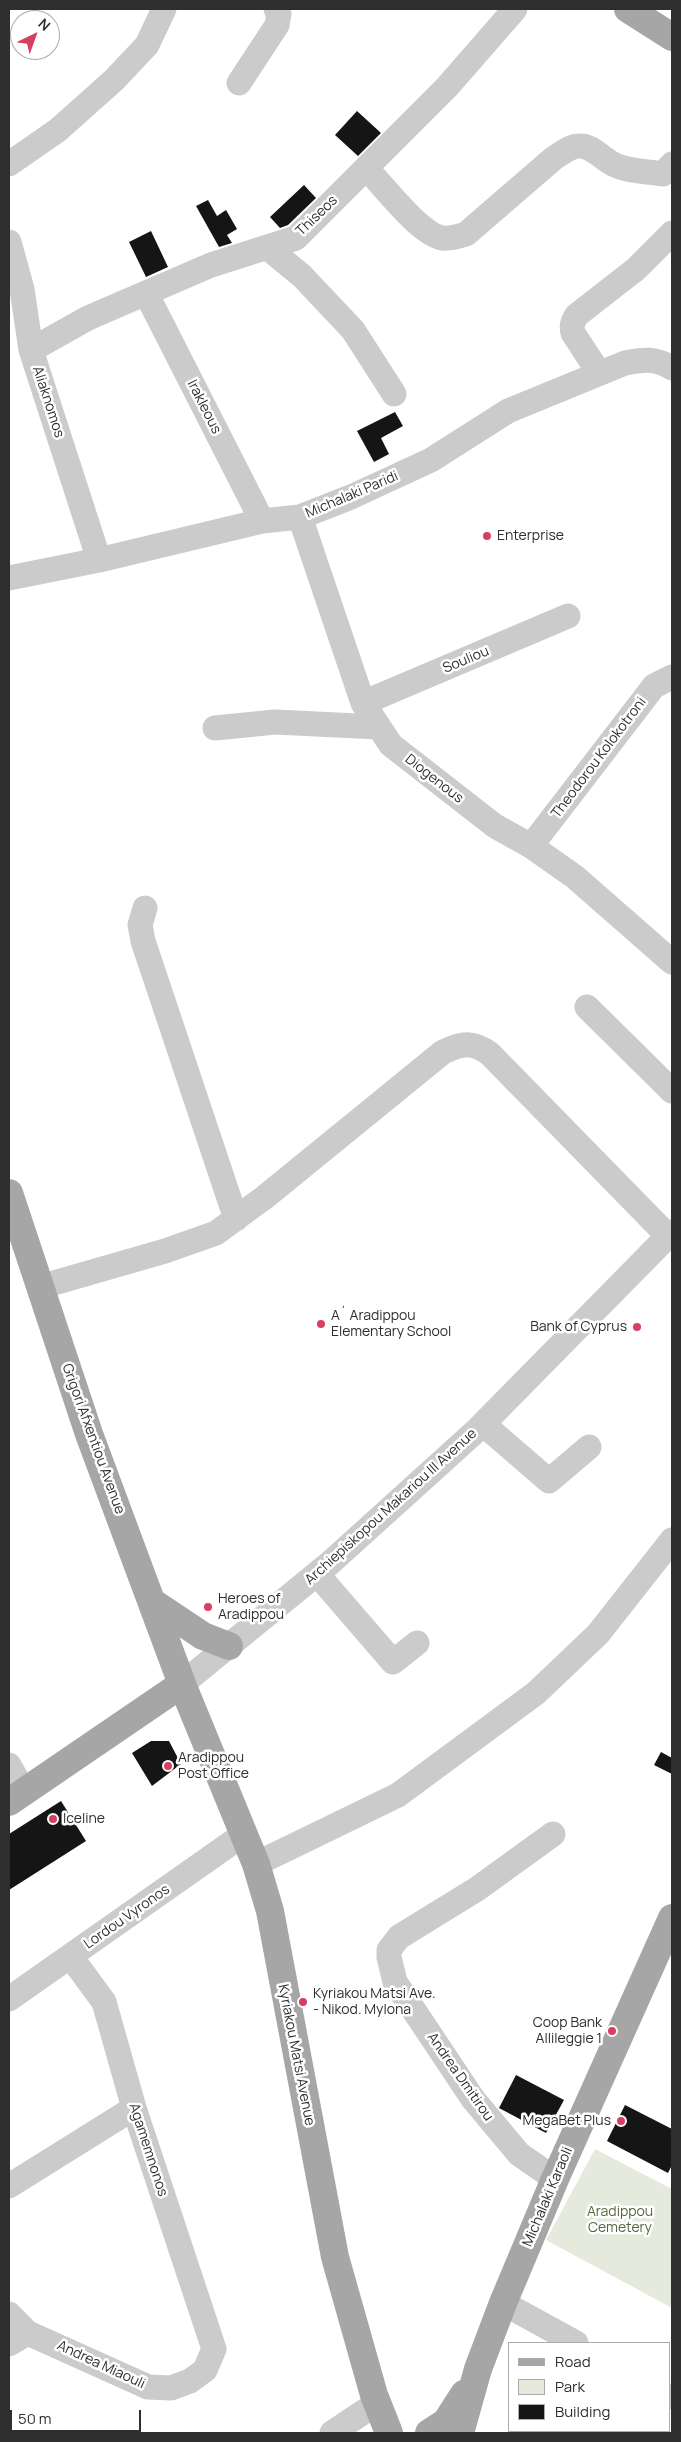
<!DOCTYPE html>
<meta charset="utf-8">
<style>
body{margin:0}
#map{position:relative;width:681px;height:2442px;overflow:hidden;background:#fff;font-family:Manrope,sans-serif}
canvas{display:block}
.frame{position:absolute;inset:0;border:10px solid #2e2e2e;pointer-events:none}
.legend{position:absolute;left:508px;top:2342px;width:162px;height:90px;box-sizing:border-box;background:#fff;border:1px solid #ababab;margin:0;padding:6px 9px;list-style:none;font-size:15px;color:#2e2e2e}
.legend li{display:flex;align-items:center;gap:10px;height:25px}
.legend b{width:25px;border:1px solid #ababab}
.north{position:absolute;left:10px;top:10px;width:50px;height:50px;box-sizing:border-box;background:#fff;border:1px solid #ababab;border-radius:50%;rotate:42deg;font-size:14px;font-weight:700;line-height:20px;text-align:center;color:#2e2e2e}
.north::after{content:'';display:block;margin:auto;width:18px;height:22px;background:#d54062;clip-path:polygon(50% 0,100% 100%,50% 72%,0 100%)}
.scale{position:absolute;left:10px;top:2410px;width:131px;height:22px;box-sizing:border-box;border:2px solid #2e2e2e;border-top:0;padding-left:6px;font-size:15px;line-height:18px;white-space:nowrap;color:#2e2e2e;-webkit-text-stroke:4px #fff;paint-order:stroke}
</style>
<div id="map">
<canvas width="681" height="2442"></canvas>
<div class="frame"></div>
<ul class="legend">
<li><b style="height:6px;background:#a6a6a6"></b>Road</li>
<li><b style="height:14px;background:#e6eadd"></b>Park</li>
<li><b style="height:14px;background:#151515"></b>Building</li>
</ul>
<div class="north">N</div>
<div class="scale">50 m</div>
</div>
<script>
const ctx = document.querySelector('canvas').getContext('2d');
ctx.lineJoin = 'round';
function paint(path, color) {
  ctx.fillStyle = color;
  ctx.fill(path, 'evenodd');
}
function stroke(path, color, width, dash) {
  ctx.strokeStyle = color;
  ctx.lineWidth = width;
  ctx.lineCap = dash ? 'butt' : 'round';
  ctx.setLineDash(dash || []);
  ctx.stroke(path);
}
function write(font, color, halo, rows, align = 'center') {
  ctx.font = font + ' Manrope,sans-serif';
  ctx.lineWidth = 5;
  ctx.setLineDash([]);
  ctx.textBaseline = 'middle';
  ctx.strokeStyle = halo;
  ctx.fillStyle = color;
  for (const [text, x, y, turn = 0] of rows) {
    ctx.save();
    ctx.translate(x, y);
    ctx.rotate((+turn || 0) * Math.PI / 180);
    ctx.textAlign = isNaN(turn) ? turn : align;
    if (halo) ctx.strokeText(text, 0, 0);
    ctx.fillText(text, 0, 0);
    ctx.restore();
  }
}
paint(new Path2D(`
 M595 2149 672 2189V2308L546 2240Z`), '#e6eadd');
paint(new Path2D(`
 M357 111 381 133 358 156 335 135Z
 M304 185 316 198 288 225 280 228 270 217Z
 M208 200 217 216 226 210 237 229 227 235 232 243 219 247 196 206Z
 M151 231 168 267 146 277 129 242Z
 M395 412 403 426 381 438 389 454 374 462 357 431Z
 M151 1741H169L181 1764 152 1786 132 1753Z
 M661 1752 672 1758V1774L654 1765Z
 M61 1801 86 1841 9 1890V1834Z
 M516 2075 564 2100 546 2133 499 2108Z
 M625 2105 672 2129V2165L668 2173 607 2141Z`), '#151515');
stroke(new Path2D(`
 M239 83 277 25 279 14 276 9
 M9 164 58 130 114 80 147 45 164 9
 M366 168C383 185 420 235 443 238 452 239 459 236 466 234L554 158C561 154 570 146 579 146 592 145 602 159 613 164 628 172 647 171 663 174L672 164
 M9 242 22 289 31 350 99 560
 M268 248 302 276 353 330 394 394
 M146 293 262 521
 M31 350 88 318 211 265 296 238 447 87 515 9
 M599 373 573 333C571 325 573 321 577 315L636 269 672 233
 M300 517 363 703 391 745 495 826 531 846 575 877 672 962
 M9 578 99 560 262 521 300 517 351 497 431 460 508 411 625 363C643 359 656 358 672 368
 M363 703 568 616
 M215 728 275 722 378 727
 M531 846 654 686 672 677
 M145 908 140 925 143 941 236 1219
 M587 1007 672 1091
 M40 1287 165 1251 216 1233 265 1197 443 1052C462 1043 473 1041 490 1054L668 1236
 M483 1424 549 1481 589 1447
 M317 1574 393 1662 417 1643
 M182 1684 330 1563 477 1430 672 1232
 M9 1765 24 1792
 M553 1834 477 1889 399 1937 389 1950V1957L395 1982 473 2099 519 2154 555 2179
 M256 1864 398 1795 536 1693 598 1634 672 1540
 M9 1999 244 1834
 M9 2186 134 2108
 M503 2303 576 2343
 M9 2314 28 2333 148 2387 171 2388 190 2381 205 2370 214 2349 134 2108 104 2002 71 1957
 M9 2344 28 2333
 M670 2396 672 2397
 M332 2433 377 2403`), '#cbcbcb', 25);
stroke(new Path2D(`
 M628 9 672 37
 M9 1193 89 1434 182 1684 256 1864 270 1911 335 2257 374 2395 389 2433
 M152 1602 203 1636 229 1646
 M9 1802 182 1684
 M429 2433 446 2422 464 2394
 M460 2433 478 2369 503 2303 555 2179 672 1918`), '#a6a6a6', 28);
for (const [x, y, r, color] of [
 [487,536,5,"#d54062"],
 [321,1324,5,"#d54062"],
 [637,1327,5,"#d54062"],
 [208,1607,5,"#d54062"],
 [168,1766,5,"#d54062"],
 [53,1819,5,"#d54062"],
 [303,2002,5,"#d54062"],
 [612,2031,5,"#d54062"],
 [621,2121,5,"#d54062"]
]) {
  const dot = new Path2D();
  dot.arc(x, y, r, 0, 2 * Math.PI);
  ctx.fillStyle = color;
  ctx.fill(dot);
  stroke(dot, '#fff', 2);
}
write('14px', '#2e2e2e', '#fff', [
 ["Thiseos",317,216,-44],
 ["Aliaknomos",48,402,72],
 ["Irakleous",204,407,63],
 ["Michalaki Paridi",352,495,-23],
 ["Souliou",466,660,-23],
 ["Theodorou Kolokotroni",599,758,-53],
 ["Diogenous",434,779,38],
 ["Grigori Afxentiou Avenue",93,1439,70],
 ["Archiepiskopou Makariou III Avenue",391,1507,-42],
 ["Lordou Vyronos",127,1917,-35],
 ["Kyriakou Matsi Avenue",296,2055,79],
 ["Andrea Dmitirou",460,2077,55],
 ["Agamemnonos",148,2150,72],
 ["Michalaki Karaoli",548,2197,-67],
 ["Andrea Miaouli",101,2365,25]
]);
write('14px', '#2e2e2e', '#fff', [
 ["Enterprise",497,536],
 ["A´ Aradippou",331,1316],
 ["Elementary School",331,1332],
 ["Bank of Cyprus",627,1327,"right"],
 ["Heroes of",218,1599],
 ["Aradippou",218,1615],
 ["Aradippou",178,1758],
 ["Post Office",178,1774],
 ["Iceline",63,1819],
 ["Kyriakou Matsi Ave.",313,1994],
 ["- Nikod. Mylona",313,2010],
 ["Coop Bank",602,2023,"right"],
 ["Allileggie 1",602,2039,"right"],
 ["MegaBet Plus",611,2121,"right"]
], 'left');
write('14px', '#57663f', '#fff', [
 ["Aradippou",620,2212],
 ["Cemetery",620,2228]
]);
</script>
